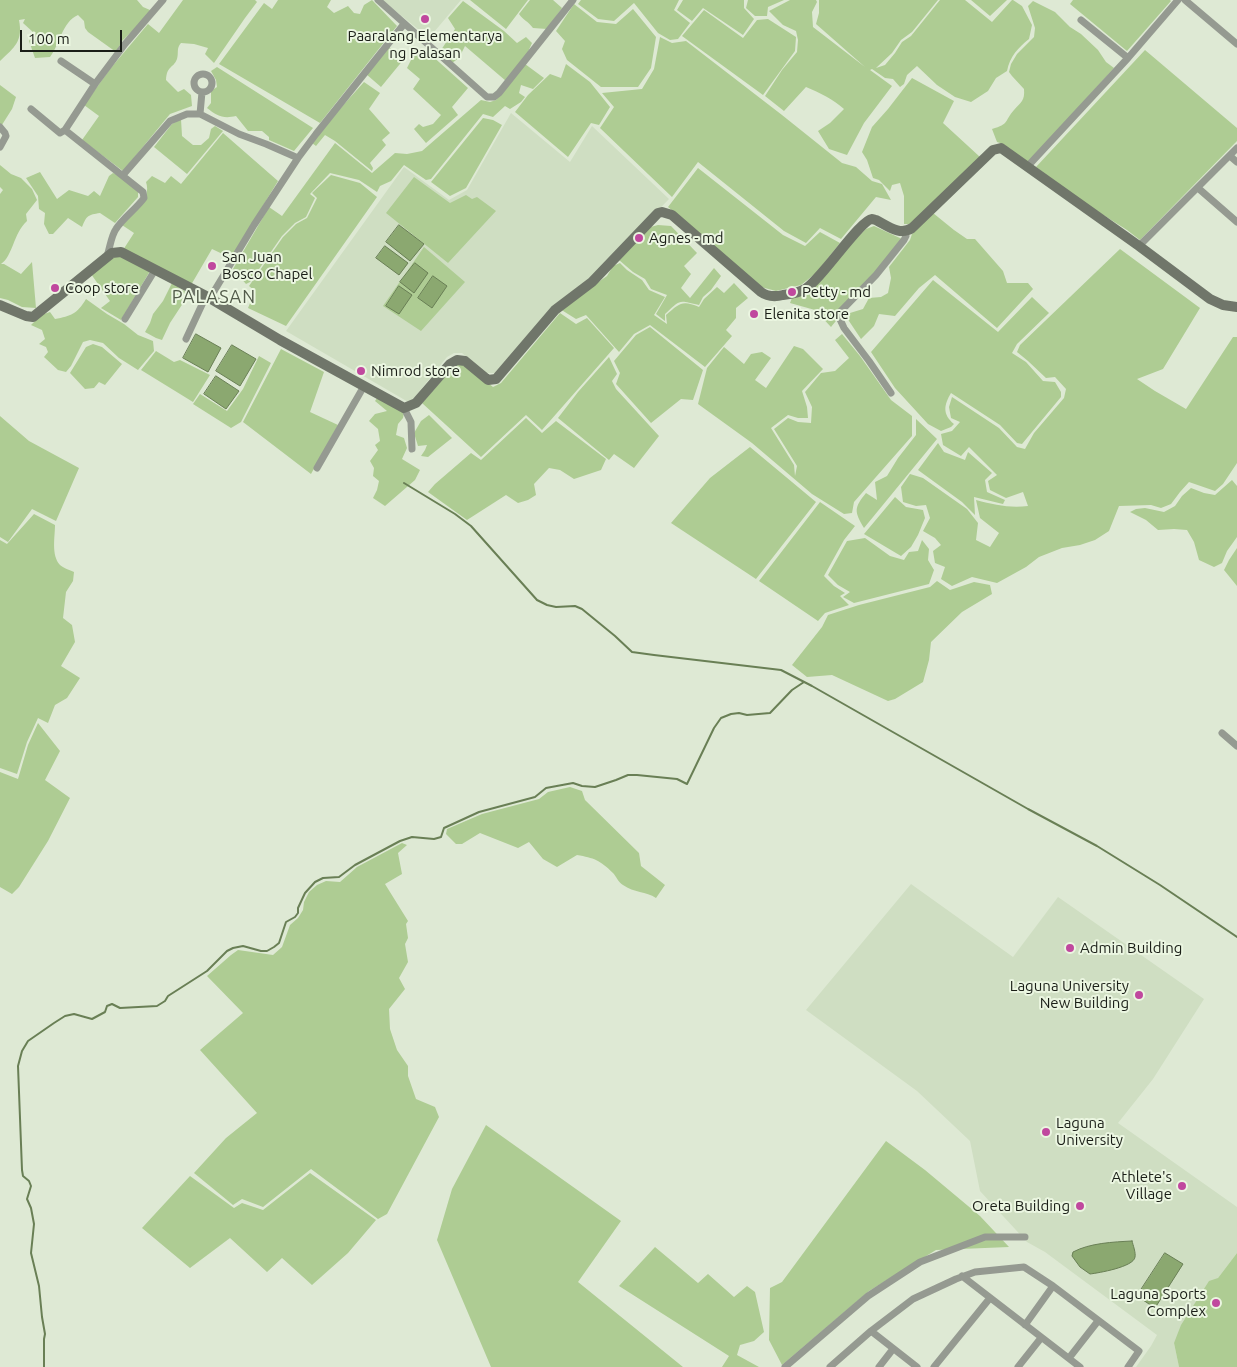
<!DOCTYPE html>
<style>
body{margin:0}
#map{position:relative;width:1237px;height:1367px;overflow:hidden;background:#dee9d4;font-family:Ubuntu,sans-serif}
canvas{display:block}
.scale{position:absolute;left:20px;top:30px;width:102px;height:22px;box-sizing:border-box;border:2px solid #1a1e17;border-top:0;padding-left:6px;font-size:15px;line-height:18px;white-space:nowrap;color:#1a1e17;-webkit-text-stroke:4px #ebf6e1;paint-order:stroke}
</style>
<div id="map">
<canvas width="1237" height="1367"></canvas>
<div class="scale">100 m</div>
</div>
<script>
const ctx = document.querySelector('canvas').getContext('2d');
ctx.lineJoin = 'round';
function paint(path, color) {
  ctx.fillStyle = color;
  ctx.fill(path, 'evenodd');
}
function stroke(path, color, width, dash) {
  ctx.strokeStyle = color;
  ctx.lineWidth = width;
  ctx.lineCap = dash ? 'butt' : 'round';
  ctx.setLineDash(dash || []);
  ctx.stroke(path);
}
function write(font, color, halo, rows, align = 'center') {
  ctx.font = font + ' Ubuntu,sans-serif';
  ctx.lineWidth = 4;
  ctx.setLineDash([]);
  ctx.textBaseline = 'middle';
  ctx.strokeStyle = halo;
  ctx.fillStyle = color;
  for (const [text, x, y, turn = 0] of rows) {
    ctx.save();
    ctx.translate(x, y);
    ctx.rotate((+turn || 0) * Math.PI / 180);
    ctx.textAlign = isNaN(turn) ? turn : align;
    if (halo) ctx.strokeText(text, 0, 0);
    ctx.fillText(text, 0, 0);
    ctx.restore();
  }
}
paint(new Path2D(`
 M382 0H461L429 38Z
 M511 113 570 162 592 126 669 199 597 273 495 373H486L462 353H454L447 357 410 403 286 331 404 167 449 200 467 190Z
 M911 884 1013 957 1058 897 1204 999 1153 1079 1118 1123 1237 1207V1253L1218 1278 1174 1343 1179 1367H1136L1151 1346 1157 1335 1045 1252 1027 1242 980 1191 970 1141 917 1091 806 1010Z`), '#cfdec2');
paint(new Path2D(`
 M0 0H137L143 7 150 10 148 16 122 41 116 52 88 32 85 28 84 21 78 15C62 22 60 44 50 57L35 58 29 41 34 33 23 23 25 19 19 20C23 41 15 47 0 61Z
 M183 0H255L257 2 245 18 214 63 205 54 208 48 194 44 181 43C176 49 179 52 177 59 173 69 167 65 166 80L178 92 184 89 191 95 192 106 170 114 123 171 82 140 99 116 84 105 110 69 148 24 159 33Z
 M278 0H331L327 7 334 13 348 6 354 13 360 14 364 5 372 0 397 26 320 123 219 64 264 3 272 9Z
 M470 0H528L506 29Z
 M530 0H553L562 8 547 29 533 28C528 21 523 20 519 14Z
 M581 0H679L674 10 690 23 678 39 670 40 658 33 634 3 614 21 598 19 578 4Z
 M683 0H744V8L754 19 743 35 703 8 692 21 677 10Z
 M748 0H784L768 7 767 16H755L746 8Z
 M790 0H816L817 2 812 12 813 27 865 67 816 24 819 13V0H938L912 32 901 40 892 53 876 68 885 65 895 53 902 42 911 36 940 0H965L992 22 1012 0H1013L1022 6 1032 25 1029 39C1018 48 1010 56 1007 71L996 78 988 91 971 102 955 97 937 85 917 66 907 75 904 84 900 87 893 79 885 78 872 69 870 70 892 86 864 123 847 155 829 149 818 131 830 123 844 109C833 99 820 93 806 87L784 111 765 96 782 70 797 52 798 40 796 31 783 25 769 11Z
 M971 0H1007L990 16Z
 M1073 0H1170L1171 1 1127 51 1070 4Z
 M463 1 504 31 517 43 526 37 532 43 527 54 506 81 465 46 459 58 452 63 441 50 455 29 448 18Z
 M1033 1 1055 12 1070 27 1081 34 1098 50 1106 62 1114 68 1028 163 1003 144 997 142 992 129C1010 124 1004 121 1014 110 1021 102 1025 101 1024 89L1012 76 1009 72 1011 64 1017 54 1034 37 1035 28 1028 6Z
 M574 4 597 22 616 24 633 9 656 37 651 68 638 87H601L567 60 562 49 565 41 556 31Z
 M704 10 743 38 757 20 768 19 796 37 795 51 763 95 682 36Z
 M660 37 672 43 686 41 782 115 842 163 856 167 872 181 882 184 891 200 876 197 841 239 820 228 806 243 784 231 698 162 672 197 600 128 614 107 602 93 642 89 654 69Z
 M388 46 404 59 381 87 366 74Z
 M416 50 428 57 430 54 468 88 452 107 458 115 426 143 414 129 419 124 423 127 433 124 441 115 413 89 420 79 407 68Z
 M1145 50 1237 128V141L1140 240 1127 230 1083 202 1036 167Z
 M525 64 544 78 533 89 521 85 519 93 525 97 521 102 510 109 505 106 493 117 483 114 431 179 426 180 404 165 391 181 380 186 377 192 359 180 330 173 310 194 315 198 306 217 295 223 282 236 250 282 246 284 233 269 269 207 282 216 335 143 372 173 395 153 407 154 422 151 481 100 490 102 496 100Z
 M566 64 590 82 610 107 599 125 591 123 568 157 515 112 528 95 550 74 561 78Z
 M217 67 313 128 294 151 269 140V137L262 131H248L236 116C223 119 217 116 207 108L211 103V91L217 87 216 80 211 71Z
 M912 78 954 101 943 123 980 157 912 224H904V196L900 183 892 185 890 191 879 180 873 178 867 160 862 152 872 127 888 109Z
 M364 82 380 93 369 109 390 133 382 140 386 145 370 163 373 168 372 171 335 141 325 135 316 146 312 143 321 130Z
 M0 85 16 97 12 109 0 128Z
 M483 118 493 120 502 125 466 188 450 196 431 182Z
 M181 119 182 136 193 145H201L209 138 211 129 215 126 223 131 187 174 154 147 172 124Z
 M223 133 278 181 231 258 212 249 191 285 123 250 134 233 122 225C133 213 152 200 146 182L152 176 165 183 171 176 181 184Z
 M0 165 11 174 21 178 32 189 37 200 26 214 27 221C13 234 13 256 1 264H4L21 274 32 262 36 308 22 307 8 300 0 298V194L3 190 0 187Z
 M698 168 783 235 805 246 820 232 840 243 816 273 801 285 776 291 761 287 668 207Z
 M40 172 57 199 69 190 88 196 94 191 100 196 109 176 113 173 121 176 138 192V197L115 223 100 213C88 215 87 215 82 227L68 218 53 234H49L44 224 45 213 39 209 38 196 26 178Z
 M331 175 360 183 377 197 286 326 248 308 255 291 249 286 283 237 296 224 307 218 317 198 312 193Z
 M414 177 450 203 466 195 472 199 477 197 496 211 448 263 386 213Z
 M933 213 954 230 967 239H975L1003 271 1007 283H1028L1033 289 997 328 935 275 919 288 895 316 879 314 874 326 861 339 847 318 850 313 863 309 869 298 881 297 888 293 891 278 889 267 910 240 912 234Z
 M658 225 671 226 697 253 684 266 691 274 681 288 690 298 714 268 721 276 711 290 703 297 699 305C678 300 681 299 665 314V321L656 314 667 295 651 289 645 279 633 272 619 260 647 228Z
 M874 226 902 239 831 327 815 310 790 303 792 298 866 229Z
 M424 247 465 282 421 331 383 306Z
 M1120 249 1200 308 1163 369 1137 379 1155 391 1186 409 1233 337H1237V463L1223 484 1215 491 1189 482 1180 492 1171 504 1161 508 1151 505 1119 506 1109 531 1095 540 1080 545 1062 548 1039 557 1026 567 997 583 972 577 952 586 941 579 945 567 935 563 933 551 941 545 935 538 923 531 930 518 926 505 916 506 903 502 901 487 910 474 923 478 967 509 978 523 976 540 990 547 999 533 980 518 976 500C995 505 1009 508 1028 506L1023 492 1006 498 990 490 988 481 997 475 969 447 961 456 943 445 941 434 952 431 960 422 951 418 949 407 952 397 999 428 1017 447 1025 449 1034 433 1064 398 1066 389 1055 377 1046 378 1028 361 1017 352 1020 345Z
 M117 255 150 271 121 320 101 308 110 301 91 274Z
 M620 263 627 270 642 280 649 290 665 297 654 315 667 324 666 315C680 303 682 300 699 307L704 299 717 287 724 293 734 283 748 298 736 308V318L726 330 732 336 705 367 650 325 634 334 619 352 586 315 576 319 560 309 607 276 613 266Z
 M933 280 998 332 1032 297 1049 313 1017 344 1012 353 1026 362 1043 381 1055 382 1061 392V397L1022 444 1017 443 1000 425 951 393C944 405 942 414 954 424L951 427 941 431 928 424 895 388 871 352Z
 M172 283 189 294 170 323 162 340 156 338 145 332 150 323 153 314 163 301Z
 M86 299 107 314 124 324 138 335 153 341 154 351 138 370 119 358 103 343 90 340 83 342 71 366 66 372 58 370 44 357 48 352 46 347 39 344 45 339 42 330 31 325 41 315 50 312 55 319C71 316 77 314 86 299Z
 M560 313 576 324 587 318 614 348 542 430 526 415 481 457 422 403 457 363H463L493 387 501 383Z
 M650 327 703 370 693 400 681 399 651 423 616 384 620 373 614 361 636 335Z
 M842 334 860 356 891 400 912 416V436L854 502 852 513 844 514 812 494 752 443 698 404 707 368 724 347 744 364 751 354 762 352 771 358 755 380 766 388 794 346 803 349 823 369 802 391 807 407 808 418H798L788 415 771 428 794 465 795 476 797 466 774 429 788 418 798 422 811 423 812 407 805 392 821 373 835 371 849 358 835 340Z
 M93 344 102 347 122 364 105 385 99 382 94 388 85 389 70 373 86 347Z
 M281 349 324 372 310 412 338 425 311 474 243 422Z
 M156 351 174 362 180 360 210 375 193 402 141 370Z
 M259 356 271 363 241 422 231 428 193 404 200 394 227 411 243 389Z
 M609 357 617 374 612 381 616 389 659 436 634 468 614 454 609 460 558 418 578 392Z
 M377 398 404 413 403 418 398 424 396 435 404 438 407 448 402 459 420 470 415 480 385 506 373 498 377 490 379 481 373 476 374 468 370 461 378 450 375 445 380 441 378 429 369 421 375 414 387 411 375 401Z
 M429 415 452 438 428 457 421 456 425 450 427 445 418 446 414 433 421 421Z
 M0 416 29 441 79 468 56 521 32 509 8 542 0 537Z
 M526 418 542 433 556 421 606 459 601 470 574 479 560 470 549 468 534 484 536 495 528 500 518 503 506 495 467 520 428 492 435 484 471 453 481 460Z
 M916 419 937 439 864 528C854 511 854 508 866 493L877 500 875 482 887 476 898 458 916 435Z
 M938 443 944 452 965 460 968 452 992 473 985 480 987 492 1005 500 1003 504 974 497 975 515 962 502 918 470Z
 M750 447 816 502 756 579 671 523 710 478Z
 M1232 480 1237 486V537L1227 551 1222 563 1214 567 1199 560 1194 542 1187 530 1174 529 1158 530 1146 520 1130 512 1136 509 1145 508 1164 512 1175 506 1182 496 1191 488 1204 493 1215 495Z
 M895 497 906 507 923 510 925 518 918 535 911 547 901 556 864 534Z
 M820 502 855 526 844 540 824 576 834 586 845 593 840 596 849 605 825 613 818 621 759 581Z
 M34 514 55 525C55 537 51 555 60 565 63 568 70 570 74 572L73 581 66 592 63 618 72 625 75 642 61 666 80 678 67 698 55 705 48 723 38 718 27 742 17 774 0 768V540L7 544Z
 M865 538 890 556 904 560 909 552 918 551 922 540 929 549 928 560 934 570 929 584 854 603 843 597 850 592 838 585 828 575 847 541Z
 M1237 548V586L1224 570 1229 560Z
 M937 581 950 590 974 582 990 585 992 594 962 612 931 642 929 660 923 682 895 699 888 701 832 675 807 677 792 665 822 627 828 615 859 605 930 587Z
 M38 723 60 751 45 780 70 798 48 841 19 887 12 894 0 887V772L18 779 28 745Z
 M570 787 582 791 585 800 639 853 641 866 665 885 656 898C646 891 634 893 623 885 618 882 616 876 613 873 600 860 594 858 577 855L557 867 543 859 529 842 518 848 480 833 462 844H456L446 834 447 829 482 814 539 799 548 792Z
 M402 843 407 845 398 853 402 874 385 884 408 921 406 924 408 938 405 944 408 962 399 978 405 989 389 1009 390 1029 397 1050 408 1066V1076L416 1099 435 1107 439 1117 387 1214 378 1219 311 1169 263 1207 242 1199 233 1205 194 1173 226 1138 257 1113 200 1050 243 1013 207 976 231 955 238 950 273 955 282 947 290 925 298 918 303 910 304 902 309 892 317 885 326 881 340 882 357 867Z
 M486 1125 621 1221 578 1282 683 1367H491L437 1240 452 1189Z
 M886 1141 925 1170 980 1216 1009 1247 936 1250 869 1291 782 1365 769 1340 770 1288 782 1282Z
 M310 1173 376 1220 348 1253 312 1285 282 1258 267 1272 230 1238 190 1268 142 1228 190 1176 234 1208 242 1203 263 1210Z
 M655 1247 698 1283 708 1274 734 1297 747 1286 755 1292 764 1332 754 1341 740 1345 737 1355 759 1367H722L729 1356 619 1286Z
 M1237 1253V1367H1179L1174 1343 1181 1325 1209 1281 1218 1278Z`), '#aecc93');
const water = new Path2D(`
 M399 225 424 244 410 261 386 242Z
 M385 246 408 263 399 275 376 258Z
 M415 263 428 273 414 293 400 282Z
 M433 276 447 286 432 308 418 298Z
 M399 286 412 295 399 314 386 306Z
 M196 334 221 348 208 372 183 358Z
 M232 345 256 359 240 386 216 371Z
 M216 376 239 391 226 409 204 394Z
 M1132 1241C1133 1245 1136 1253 1135 1257 1134 1267 1098 1273 1090 1274L1080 1267 1072 1256 1073 1252C1090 1243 1113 1242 1132 1241Z
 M1165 1253 1183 1264 1155 1308 1137 1296Z`);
paint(water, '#8ba870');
stroke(water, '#697f55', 1);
stroke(new Path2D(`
 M404 483 455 514 471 526 537 600 547 605 556 607 575 606 582 609 615 636 632 652 654 655 781 670 812 686 1028 809 1097 846 1160 885 1237 937
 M44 1367V1339L45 1334 42 1317 39 1286 31 1253 34 1224 31 1208 27 1199 31 1186 29 1181 23 1176 22 1170 18 1066 22 1051 28 1041 54 1023 65 1016 74 1014 92 1019 105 1012 107 1006 112 1004 120 1008 157 1006 165 1001 168 996 207 971 227 951 233 948 243 946 261 951H267L274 947 279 943 286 922 295 917 298 913V908L305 893 315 882 323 878 339 877 355 865 400 841 412 837 434 839 441 837 444 828 479 812 535 797 546 788 573 783 582 786 595 787 616 780 628 775H637L677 779 687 784 714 728 721 718 731 714 739 713 747 715 770 713 792 690 804 682`), '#697f55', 2);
stroke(new Path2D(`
 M378 0 487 97H494L499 93 573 0
 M1185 0 1237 44
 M1081 20 1128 58
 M61 61 95 84
 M194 83a9 9 0 1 1 18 0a9 9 0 1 1-18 0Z
 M31 109 60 133 65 130
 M200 114 202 92
 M0 127 5 133 6 136 0 147
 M1230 156 1237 162
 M1027 167 1128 58 1178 0
 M123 175 170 121 187 114H200L239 134 266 144 298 158
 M1198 188 1237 222
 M1139 246 1237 148
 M107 256C110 248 111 236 116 229 123 218 136 209 144 198L143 192 65 130 95 84 125 44 163 0
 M210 298 254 225 298 158 316 134 404 24
 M125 319 155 270
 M186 339 206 296
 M891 393 869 361 844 328 839 317 841 311 876 275 904 240 906 236 905 231
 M404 408 411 422 412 449
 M317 468 364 386
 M1222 733 1237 746
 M962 1276 1080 1367
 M1025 1325 1053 1286
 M871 1331 917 1367
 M1069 1358 1098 1321
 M785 1367 868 1296 920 1262 985 1237H1025
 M830 1367 871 1331 913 1299 956 1279 975 1272 1024 1267 1053 1286 1139 1351 1128 1367
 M879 1367 893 1349
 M934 1367 990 1298
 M1018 1367 1041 1338`), '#959a91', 7);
stroke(new Path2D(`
 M0 305 26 316 33 317 107 257 112 253 121 252 206 296 280 340 404 408 416 403 450 364 457 360 465 361 488 380 496 379 555 310 592 282 658 213 662 212 672 215 761 292C768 297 775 297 783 295 791 294 799 293 805 289 821 280 860 220 872 219 873 219 875 220 876 220 888 226 900 236 912 228L993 150 1001 148 1139 246 1210 299 1223 305 1237 307`), '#70766a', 10);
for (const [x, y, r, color] of [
 [425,19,5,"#c0489e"],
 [639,238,5,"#c0489e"],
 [212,266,5,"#c0489e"],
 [55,288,5,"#c0489e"],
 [792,292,5,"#c0489e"],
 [754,314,5,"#c0489e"],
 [361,371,5,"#c0489e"],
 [1070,948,5,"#c0489e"],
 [1139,995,5,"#c0489e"],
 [1046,1132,5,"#c0489e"],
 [1182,1186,5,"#c0489e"],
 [1080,1206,5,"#c0489e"],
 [1216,1303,5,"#c0489e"]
]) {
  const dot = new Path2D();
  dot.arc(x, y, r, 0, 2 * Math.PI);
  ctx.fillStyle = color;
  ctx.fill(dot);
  stroke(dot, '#ebf6e1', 2);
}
write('15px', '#1a1e17', '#ebf6e1', [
 ["Paaralang Elementarya",425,36,"center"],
 ["ng Palasan",425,53,"center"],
 ["Agnes - md",649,238],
 ["San Juan",222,257],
 ["Bosco Chapel",222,274],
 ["Coop store",65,288],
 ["Petty - md",802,292],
 ["Elenita store",764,314],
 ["Nimrod store",371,371],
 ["Admin Building",1080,948],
 ["Laguna University",1129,986,"right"],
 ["New Building",1129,1003,"right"],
 ["Laguna",1056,1123],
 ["University",1056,1140],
 ["Athlete's",1172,1177,"right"],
 ["Village",1172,1194,"right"],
 ["Oreta Building",1070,1206,"right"],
 ["Laguna Sports",1206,1294,"right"],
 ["Complex",1206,1311,"right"]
], 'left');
ctx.letterSpacing = '1px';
write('18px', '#525b4a', '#ebf6e1', [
 ["PALASAN",214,297]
]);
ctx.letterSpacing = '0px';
</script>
